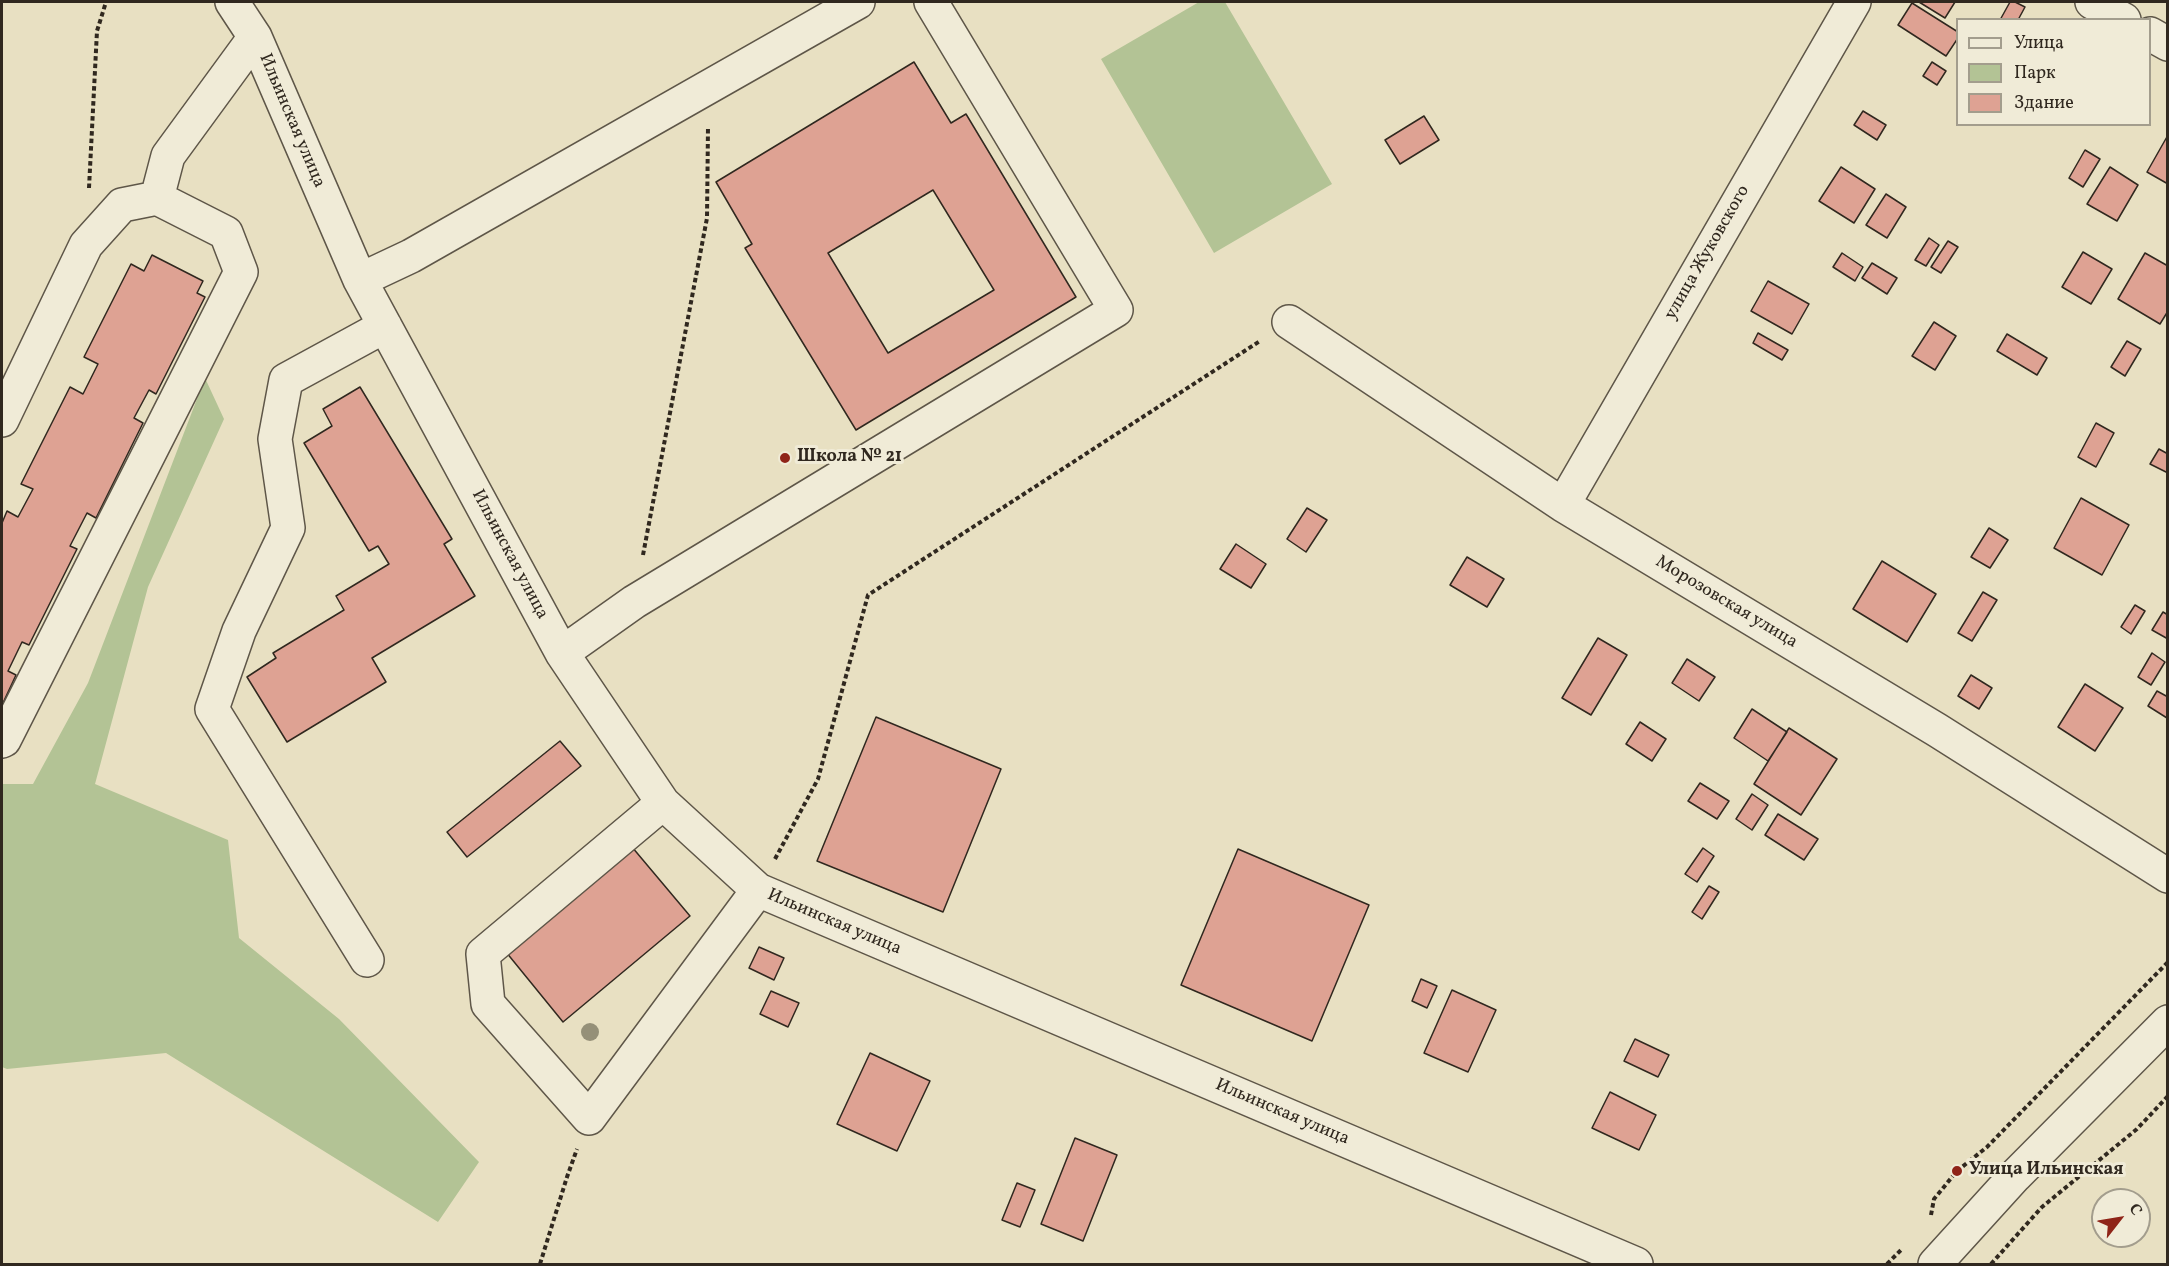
<!DOCTYPE html>
<meta charset="utf-8">
<style>
body{margin:0}
#map{position:relative;width:2169px;height:1266px;overflow:hidden;background:#e8e0c2;font-family:Vollkorn,serif}
canvas{display:block}
.frame{position:absolute;inset:0;border:3px solid #30281f;pointer-events:none}
.legend{position:absolute;left:1956px;top:18px;width:195px;height:108px;box-sizing:border-box;background:#f0ebd7;border:2px solid #a39d8d;margin:0;padding:8px 10px;list-style:none;font-size:18px;color:#30281f}
.legend li{display:flex;align-items:center;gap:12px;height:30px}
.legend b{width:30px;border:2px solid #a39d8d}
.north{position:absolute;left:2091px;top:1188px;width:60px;height:60px;box-sizing:border-box;background:#f0ebd7;border:2px solid #a39d8d;border-radius:50%;rotate:59deg;font-size:16px;font-weight:700;line-height:24px;text-align:center;color:#30281f}
.north::after{content:'';display:block;margin:auto;width:21px;height:27px;background:#8f2418;clip-path:polygon(50% 0,100% 100%,50% 72%,0 100%)}
</style>
<div id="map">
<canvas width="2169" height="1266"></canvas>
<div class="frame"></div>
<ul class="legend">
<li><b style="height:8px;background:#f0ebd7"></b>Улица</li>
<li><b style="height:16px;background:#b3c395"></b>Парк</li>
<li><b style="height:16px;background:#dea293"></b>Здание</li>
</ul>
<div class="north">С</div>
</div>
<script>
const ctx = document.querySelector('canvas').getContext('2d');
ctx.lineJoin = 'round';
function paint(path, color) {
  ctx.fillStyle = color;
  ctx.fill(path, 'evenodd');
}
function stroke(path, color, width, dash) {
  ctx.strokeStyle = color;
  ctx.lineWidth = width;
  ctx.lineCap = dash ? 'butt' : 'round';
  ctx.setLineDash(dash || []);
  ctx.stroke(path);
}
function write(font, color, halo, rows, align = 'center') {
  ctx.font = font + ' Vollkorn,serif';
  ctx.lineWidth = 6;
  ctx.setLineDash([]);
  ctx.textBaseline = 'middle';
  ctx.strokeStyle = halo;
  ctx.fillStyle = color;
  for (const [text, x, y, turn = 0] of rows) {
    ctx.save();
    ctx.translate(x, y);
    ctx.rotate((+turn || 0) * Math.PI / 180);
    ctx.textAlign = isNaN(turn) ? turn : align;
    if (halo) ctx.strokeText(text, 0, 0);
    ctx.fillText(text, 0, 0);
    ctx.restore();
  }
}
paint(new Path2D(`
 M1199 2H1225L1332 184 1214 253 1101 59Z
 M205 378 224 419 148 587 95 784 228 840 239 938 339 1019 479 1162 438 1222 166 1053 7 1069 2 1067V784H33L88 683Z`), '#b3c395');
const building = new Path2D(`
 M1919 2H1955L1945 18Z
 M2010 2H2015L2025 7 2018 20H2000Z
 M1912 3 1958 32V38L1946 56 1898 25Z
 M914 62 951 123 966 114 1076 297 856 430 745 248 752 244 716 182ZM933 190 994 290 888 353 828 253Z
 M1932 62 1946 71 1937 85 1923 76Z
 M1863 111 1886 125 1877 140 1854 125Z
 M1424 116 1439 140 1400 164 1385 140Z
 M2168 135V184L2147 172Z
 M2085 150 2100 159 2083 187 2069 178Z
 M1841 167 1875 189 1854 223 1819 201Z
 M2110 167 2138 185 2117 221 2087 204Z
 M1886 194 1906 207 1887 238 1866 225Z
 M1929 238 1939 245 1926 266 1915 260Z
 M1948 241 1958 247 1941 273 1931 267Z
 M2083 252 2112 269 2091 304 2062 287Z
 M1842 253 1863 267 1855 281 1833 267Z
 M2145 253 2168 266V311L2160 324 2118 299Z
 M152 255 203 281 197 293 205 297 156 394 149 390 134 418 143 423 96 518 87 513 70 546 77 549 29 645 22 642 8 671 16 675 2 705V523L7 511 18 517 33 489 21 484 70 387 83 394 98 364 84 357 131 264 144 271Z
 M1872 263 1897 278 1887 294 1862 278Z
 M1768 281 1809 304 1792 334 1751 311Z
 M1934 322 1956 336 1935 370 1912 356Z
 M1758 333 1788 350 1782 360 1753 343Z
 M2007 334 2047 358 2037 375 1997 351Z
 M2127 341 2141 349 2125 376 2111 367Z
 M360 387 452 539 444 544 475 596 372 658 386 682 287 742 247 677 276 658 273 653 344 610 336 596 389 564 378 546 369 551 304 443 332 426 323 409Z
 M2096 423 2114 433 2096 467 2078 457Z
 M2159 449 2168 454V473L2150 464Z
 M2081 498 2129 525 2102 575 2054 548Z
 M1307 508 1327 520 1306 552 1287 539Z
 M1989 528 2008 540 1990 568 1971 557Z
 M1236 544 1266 564 1251 588 1220 569Z
 M1467 557 1504 579 1487 607 1450 585Z
 M1882 561 1936 594 1907 642 1853 609Z
 M1983 592 1997 600 1972 641 1958 633Z
 M2135 605 2145 611 2131 634 2121 627Z
 M2163 612 2168 615V639L2152 630Z
 M1598 638 1627 655 1591 715 1562 698Z
 M2152 653 2165 662 2151 685 2138 677Z
 M1687 659 1715 677 1699 701 1672 683Z
 M1971 675 1992 688 1979 709 1958 696Z
 M2085 684 2123 708 2095 751 2058 727Z
 M2157 691 2168 697 2167 718 2148 706Z
 M1752 709 1787 732 1768 761 1734 738Z
 M876 717 1001 769 943 912 817 861Z
 M1640 722 1666 739 1652 761 1626 744Z
 M1789 728 1837 759 1801 815 1754 784Z
 M560 741 581 766 467 857 447 832Z
 M1700 783 1729 801 1717 819 1688 801Z
 M1752 794 1768 805 1752 830 1736 819Z
 M1778 814 1818 839 1804 860 1765 835Z
 M632 847 690 916 563 1022 506 952Z
 M1703 848 1714 856 1697 882 1685 874Z
 M1238 849 1369 905 1312 1041 1181 985Z
 M1709 886 1719 892 1702 919 1692 912Z
 M759 947 784 958 774 980 749 968Z
 M1421 979 1437 986 1427 1008 1412 1001Z
 M1452 990 1496 1010 1468 1072 1424 1053Z
 M771 991 799 1003 788 1027 760 1014Z
 M1635 1039 1669 1055 1658 1077 1624 1061Z
 M870 1053 930 1081 897 1151 837 1124Z
 M1610 1092 1656 1115 1639 1150 1592 1128Z
 M1075 1138 1117 1155 1083 1241 1041 1224Z
 M1017 1183 1035 1190 1020 1227 1002 1220Z`);
paint(building, '#dea293');
stroke(building, '#30281f', 1.5);
const minor = new Path2D(`
 M232 2 255 37 360 280 562 653 663 803 758 890 1636 1264
 M2092 2 2124 20
 M2150 34 2168 44
 M157 198 168 156 255 37
 M360 280 411 256 858 2
 M1289 322 1563 505 1937 730 2168 876
 M2 420 86 245 122 205 157 198 226 233 241 272 4 740 2 741
 M1563 505 1854 2
 M562 653 634 602 1116 310 931 2
 M663 803 483 954 488 1004 589 1118 758 890
 M367 960 212 709 239 631 288 528 275 439 286 380 385 326
 M1935 1264 2015 1176 2168 1022`);
stroke(minor, '#5e5648', 36);
stroke(new Path2D(`
 M89 188 97 31 106 2
 M643 555 707 218 708 127
 M775 859 818 779 868 595 1260 341
 M1931 1215 1934 1199 1957 1171 1987 1147 2168 962
 M540 1264 567 1177 577 1149
 M1887 1264 1901 1250
 M1991 1264 2042 1207 2137 1129 2168 1096`), '#30281f', 4, [4.5, 3]);
stroke(minor, '#f0ebd7', 33);
ctx.fillStyle = '#959078';
for (const [x, y] of [
 [590,1032]
]) {
  ctx.beginPath();
  ctx.arc(x, y, 9, 0, 2 * Math.PI);
  ctx.fill();
}
for (const [x, y, r, color] of [
 [785,458,6,"#8f2418"],
 [1957,1171,6,"#8f2418"]
]) {
  const dot = new Path2D();
  dot.arc(x, y, r, 0, 2 * Math.PI);
  ctx.fillStyle = color;
  ctx.fill(dot);
  stroke(dot, '#f0ebd7', 2);
}
write('18px', '#30281f', '#f0ebd7', [
 ["Ильинская улица",291,121,67],
 ["улица Жуковского",1708,253,-60],
 ["Ильинская улица",509,555,62],
 ["Морозовская улица",1726,603,31],
 ["Ильинская улица",834,923,23],
 ["Ильинская улица",1282,1113,23]
]);
write('bold 18px', '#30281f', '#f0ebd7', [
 ["Школа № 21",797,458],
 ["Улица Ильинская",1969,1171]
], 'left');
</script>
